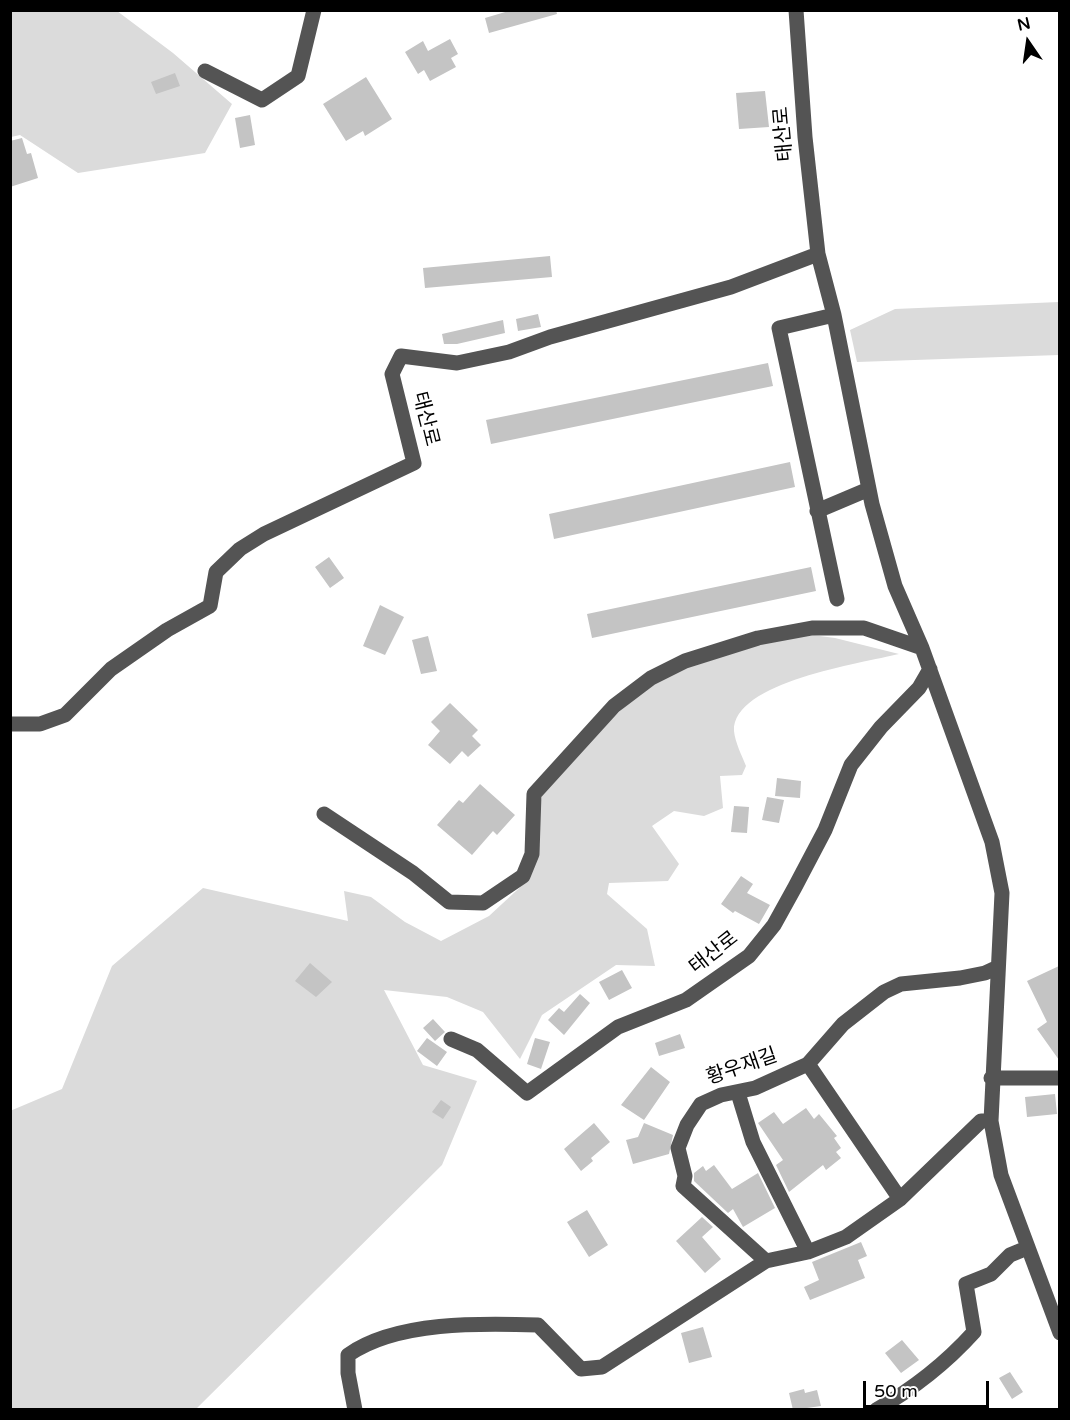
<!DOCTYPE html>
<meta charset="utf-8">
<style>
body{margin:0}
#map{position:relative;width:1070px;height:1420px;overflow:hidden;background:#fff;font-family:"Varela Round",sans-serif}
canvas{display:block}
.frame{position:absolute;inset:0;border:12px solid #000;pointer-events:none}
.north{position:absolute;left:998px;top:12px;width:60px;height:60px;-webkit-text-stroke:4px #fff;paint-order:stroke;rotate:347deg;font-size:16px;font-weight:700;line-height:24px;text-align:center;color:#000}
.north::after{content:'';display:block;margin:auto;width:21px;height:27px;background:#000;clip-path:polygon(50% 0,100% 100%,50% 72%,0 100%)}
.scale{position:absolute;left:863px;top:1381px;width:126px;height:27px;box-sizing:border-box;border:3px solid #000;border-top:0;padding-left:8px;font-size:18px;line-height:21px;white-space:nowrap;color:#000;-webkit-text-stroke:4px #fff;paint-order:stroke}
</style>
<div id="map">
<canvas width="1070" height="1420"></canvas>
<div class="frame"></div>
<div class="north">N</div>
<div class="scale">50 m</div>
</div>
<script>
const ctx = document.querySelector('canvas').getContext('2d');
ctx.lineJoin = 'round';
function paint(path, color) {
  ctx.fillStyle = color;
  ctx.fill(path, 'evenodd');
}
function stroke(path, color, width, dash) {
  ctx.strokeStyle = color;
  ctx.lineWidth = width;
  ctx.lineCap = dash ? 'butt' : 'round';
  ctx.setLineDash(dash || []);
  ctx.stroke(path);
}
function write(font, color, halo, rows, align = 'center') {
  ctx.font = font + ' "Varela Round","Noto Sans KR",sans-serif';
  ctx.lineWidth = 4.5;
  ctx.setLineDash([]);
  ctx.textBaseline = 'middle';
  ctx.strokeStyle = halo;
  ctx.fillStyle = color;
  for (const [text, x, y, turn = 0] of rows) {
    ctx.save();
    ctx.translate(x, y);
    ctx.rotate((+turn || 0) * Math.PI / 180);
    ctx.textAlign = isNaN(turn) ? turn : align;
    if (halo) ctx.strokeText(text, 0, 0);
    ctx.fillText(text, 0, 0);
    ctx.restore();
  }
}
paint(new Path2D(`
 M11 11H117L173 53 232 104 205 153 78 173 20 135 11 137Z
 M1059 302V355L857 362 850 330 895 309Z
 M812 635 835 638 899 654C862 663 732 682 734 731 735 742 742 756 746 766L742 775 720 776 723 808 704 816 674 811 652 826 679 864 668 881 609 883 607 894 647 929 655 966 616 965 542 1015 520 1059 483 1012 447 997 384 990 423 1065 477 1081 442 1165 196 1409H11L10 1111 62 1089 112 966 203 888 348 921 344 891 371 897 405 922 441 941 489 916 529 879 542 794 612 718 648 687 686 668 754 645Z`), '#dbdbdb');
paint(new Path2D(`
 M512 10H556L557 14 489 33 485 18Z
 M450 39 458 54 451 58 456 67 430 81 424 70 418 74 405 52 423 41 428 51Z
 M175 73 180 86 156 94 151 82Z
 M366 77 392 119 365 136 363 131 346 141 323 104Z
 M765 91 769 127 739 129 736 93Z
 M250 115 255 145 240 148 235 118Z
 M22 138 27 154 31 153 38 178 10 187V141Z
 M550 256 552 277 425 288 423 268Z
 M538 314 541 327 518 331 516 319Z
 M503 320 505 333 457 344H444L442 334Z
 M768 363 773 386 491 444 486 420Z
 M790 462 795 487 554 539 549 514Z
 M329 557 344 578 330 588 315 567Z
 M811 567 816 591 592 638 587 614Z
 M380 605 404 617 385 655 363 646Z
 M428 636 437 671 421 674 412 640Z
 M450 703 478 730 472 736 481 745 468 757 462 751 450 764 428 745 440 731 431 722Z
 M777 778 801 781 800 798 775 796Z
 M480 784 515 815 497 835 493 831 472 855 437 825 459 800 463 803Z
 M767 797 784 800 779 823 762 820Z
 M734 806 749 807 747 833 731 832Z
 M741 876 753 884 747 893 770 905 759 924 735 911 733 913 721 904Z
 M310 963 332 982 316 997 295 981Z
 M1059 966V1060L1037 1029 1047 1022 1027 981Z
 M622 970 632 988 609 1000 599 982Z
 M580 994 590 1003 564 1035 548 1020 559 1008 564 1012Z
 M433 1019 445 1032 435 1041 423 1028Z
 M680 1034 685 1048 659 1056 655 1043Z
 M427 1038 447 1052 437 1066 417 1051Z
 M535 1038 550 1042 541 1069 527 1064Z
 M651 1067 670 1082 644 1120 621 1105Z
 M1055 1094 1057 1114 1027 1117 1025 1097Z
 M441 1100 451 1107 443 1119 432 1112Z
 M806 1108 814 1119 819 1114 837 1136 834 1138 841 1148 836 1152 841 1158 826 1170 823 1165 789 1192 776 1165 783 1160 758 1123 774 1112 783 1124Z
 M594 1123 610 1142 591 1158 593 1161 581 1171 564 1149Z
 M644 1123 673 1135 669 1154 633 1164 626 1140 638 1137Z
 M714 1165 732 1189 758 1173 775 1208 743 1227 733 1209 728 1213 694 1181V1173L703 1166 706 1171Z
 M587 1210 608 1245 589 1257 567 1222Z
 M702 1217 713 1227 702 1237 721 1259 705 1273 676 1241Z
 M861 1242 867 1256 858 1260 865 1278 810 1300 804 1287 819 1280 812 1262Z
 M703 1327 712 1357 689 1363 681 1333Z
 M902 1340 919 1360 901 1373 885 1353Z
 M1010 1372 1023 1392 1012 1399 999 1378Z
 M804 1389 805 1393 817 1390 821 1406 793 1410 789 1393Z`), '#c4c4c4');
stroke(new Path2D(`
 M796 10 805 137 818 254 834 315 872 504 895 586 922 648 992 842 1002 893 991 1121 1001 1175 1060 1333
 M205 71 262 100 298 76 314 10
 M834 315 779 328 837 599
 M817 511 869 489
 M10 724H40L65 715 111 669 167 630 210 606 216 572 240 549 264 534 414 463 392 374 401 356 457 363 509 352 550 337 731 287 818 254
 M324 814 413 873 449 902 483 903 523 876 532 854 534 794 614 706 651 678 685 661 758 638 812 628H864L922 648
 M451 1039 477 1050 527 1093 618 1027 686 1000 749 956 774 925 795 887 825 830 851 765 881 727 919 688 930 669
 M808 1064 900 1199
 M991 1078H1060
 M738 1093 753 1142 808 1252
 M766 1261 683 1186 685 1176 678 1148 687 1125 701 1104 721 1095 755 1088 808 1064 843 1024 884 992 901 984 960 978 985 973 998 967
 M355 1410 348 1373V1355C396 1321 481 1323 538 1325L581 1369 602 1367 766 1261 808 1252 846 1237 900 1199 981 1121H991
 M876 1410C913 1389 946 1363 974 1332L966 1284 991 1274 1010 1255 1027 1248`), '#545454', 15);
write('20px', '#000', '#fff', [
 ["태산로",784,134,-95],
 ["태산로",425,419,76],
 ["태산로",714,953,-38],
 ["황우재길",742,1067,-19]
]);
</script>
